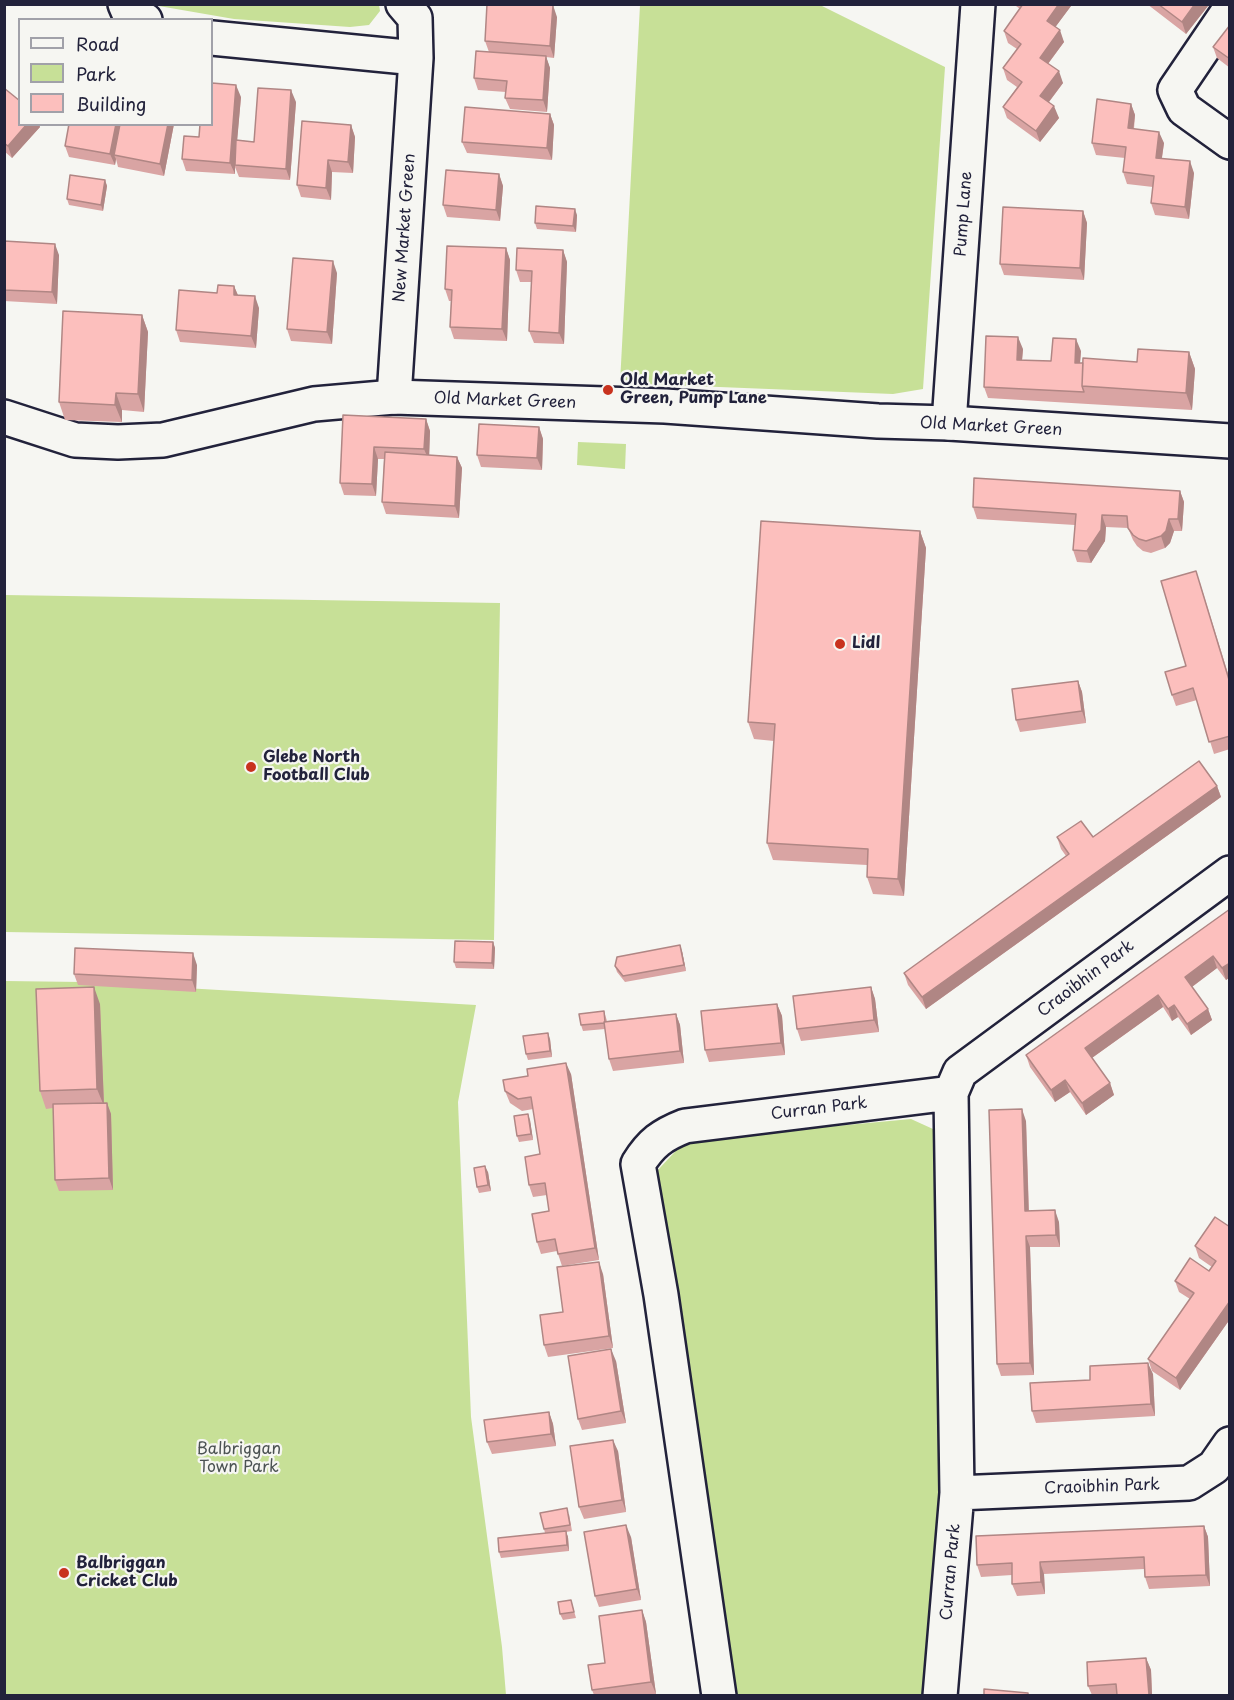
<!DOCTYPE html>
<html>
<head>
<meta charset="utf-8">
<style>
	body { margin:0 }
	#map { position:relative; width:1234px; height:1700px; overflow:hidden; background:#f6f6f2; font-family:"Playpen Sans",sans-serif }
	canvas { display:block }
	.frame { position:absolute; inset:0; border:6px solid #22223b; pointer-events:none }
	.legend { position:absolute; left:18px; top:18px; width:195px; height:108px; box-sizing:border-box; background:#f6f6f2; border:2px solid #a1a1a9; margin:0; padding:8px 10px; list-style:none; font-size:18px; color:#22223b }
	.legend li { display:flex; align-items:center; gap:12px; height:30px }
	.legend b { width:30px; border:2px solid #a1a1a9 }
</style>
</head>
<body>
<div id="map">
<canvas width="1234" height="1700"></canvas>
<div class="frame"></div>
<ul class="legend">
<li><b style="height:8px;background:#f6f6f2"></b>Road</li>
<li><b style="height:16px;background:#c7e097"></b>Park</li>
<li><b style="height:16px;background:#fcbfbd"></b>Building</li>
</ul>
</div>
<script>
const ctx = document.querySelector('canvas').getContext('2d');
ctx.lineJoin = 'round';
function fillPath(path, color) {
  ctx.fillStyle = color;
  ctx.fill(path, 'evenodd');
}
function strokePath(path, color, width, dash) {
  ctx.strokeStyle = color;
  ctx.lineWidth = width;
  ctx.lineCap = dash ? 'butt' : 'round';
  ctx.setLineDash(dash || []);
  ctx.stroke(path);
}
function write(font, color, halo, rows, align = 'center') {
  ctx.font = font + ' "Playpen Sans",sans-serif';
  ctx.lineWidth = 4.5;
  ctx.setLineDash([]);
  ctx.textBaseline = 'middle';
  ctx.strokeStyle = halo;
  ctx.fillStyle = color;
  for (const [text, x, y, turn = 0] of rows) {
    ctx.save();
    ctx.translate(x, y);
    ctx.rotate((+turn || 0) * Math.PI / 180);
    ctx.textAlign = isNaN(turn) ? turn : align;
    if (halo) ctx.strokeText(text, 0, 0);
    ctx.fillText(text, 0, 0);
    ctx.restore();
  }
}
fillPath(new Path2D(`
	M 379,5 L 380,11 L 369,25 L 350,27 L 234,19 L 153,5 Z
	M 640,5 L 820,5 L 945,67 L 923,389 L 893,394 L 620,383 Z
	M 578,442 L 626,444 L 625,469 L 577,465 Z
	M 5,595 L 500,603 L 494,940 L 5,932 Z
	M 5,981 L 82,982 L 476,1005 L 458,1102 L 471,1417 L 502,1647 L 506,1695 L 5,1695 Z
	M 911,1119 L 933,1129 L 942,1509 L 927,1695 L 735,1695 L 656,1172 L 686,1140 Z`), '#c7e097');
const minor = new Path2D(`
	M 125,4 L 128,11 L 145,20
	M 1230,9 L 1175,90 L 1184,109 L 1230,142
	M 212,38 L 416,58
	M 394,397 L 416,58 L 415,18 L 403,4
	M 949,423 L 978,4
	M 957,1493 L 1189,1483 L 1214,1467 L 1230,1444
	M 719,1696 L 661,1295 L 638,1164 C 651,1143 662,1135 685,1126 L 951,1093
	M 940,1696 L 957,1493 L 951,1093 L 960,1072 L 1230,873`);
const secondary = new Path2D(`
	M 4,417 L 75,440 L 118,442 L 163,440 L 314,404 L 394,397 L 665,406 L 878,421 L 949,423 L 1230,441`);
strokePath(minor, '#22223b', 38);
strokePath(secondary, '#22223b', 38);
strokePath(minor, '#f6f6f2', 33);
strokePath(secondary, '#f6f6f2', 33);
fillPath(new Path2D(`
	M 1015,4 L 1071,4 L 1071,6 L 1055,27 L 1064,42 L 1048,64 L 1063,83 L 1049,102 L 1059,118 L 1040,142 L 1007,118 L 1003,107 L 1017,87 L 1007,80 L 1003,68 L 1017,49 L 1008,43 L 1004,31 L 1020,9 L 1016,6 Z
	M 1147,4 L 1207,4 L 1208,6 L 1186,34 Z
	M 557,17 L 554,58 L 546,57 L 550,68 L 547,112 L 510,109 L 505,98 L 506,92 L 478,90 L 474,78 L 489,52 L 485,41 Z
	M 1230,25 L 1230,68 L 1217,58 L 1213,47 Z
	M 4,88 L 40,127 L 12,158 L 4,151 Z
	M 241,97 L 237,140 L 254,142 L 296,102 L 290,180 L 239,177 L 235,167 L 235,174 L 186,171 L 182,159 L 199,137 Z
	M 1131,104 L 1135,115 L 1134,129 L 1164,143 L 1162,158 L 1194,173 L 1189,219 L 1155,215 L 1151,203 L 1153,187 L 1127,184 L 1123,172 L 1125,158 L 1096,155 L 1092,143 Z
	M 550,114 L 554,125 L 552,160 L 467,153 L 462,142 Z
	M 174,124 L 164,176 L 118,167 L 116,159 L 115,165 L 69,157 L 65,146 Z
	M 351,125 L 355,137 L 353,173 L 332,172 L 331,200 L 301,197 L 297,185 Z
	M 499,174 L 503,186 L 500,221 L 447,217 L 443,205 Z
	M 105,180 L 107,186 L 103,211 L 69,205 L 67,199 Z
	M 1083,211 L 1087,223 L 1084,280 L 1004,275 L 1000,264 Z
	M 577,215 L 576,232 L 537,229 L 535,223 Z
	M 4,241 L 59,255 L 57,304 L 4,301 Z
	M 506,248 L 510,260 L 507,341 L 454,339 L 450,327 L 451,301 L 449,301 L 445,289 Z
	M 563,250 L 567,262 L 564,344 L 534,343 L 529,331 L 532,282 L 520,282 L 516,270 Z
	M 337,273 L 332,344 L 291,341 L 287,329 Z
	M 234,286 L 238,295 L 259,308 L 256,348 L 180,342 L 176,330 L 217,293 Z
	M 142,315 L 148,332 L 144,412 L 122,410 L 122,422 L 65,420 L 59,402 Z
	M 1023,349 L 1022,360 L 1051,361 L 1081,351 L 1080,363 L 1137,362 L 1189,352 L 1195,369 L 1192,410 L 1088,404 L 988,398 L 984,387 Z
	M 343,415 L 426,419 L 430,431 L 429,455 L 457,457 L 462,468 L 459,518 L 386,514 L 382,502 L 384,459 L 378,459 L 376,496 L 344,495 L 340,483 Z
	M 539,427 L 543,439 L 542,470 L 481,467 L 477,455 Z
	M 1180,491 L 1184,502 L 1182,531 L 1174,531 L 1170,543 L 1165,548 L 1151,553 L 1143,551 L 1137,546 L 1133,540 L 1128,528 L 1106,527 L 1105,541 L 1091,563 L 1077,562 L 1073,550 L 1075,525 L 977,519 L 973,507 Z
	M 920,531 L 926,548 L 904,896 L 873,894 L 867,877 L 867,865 L 773,860 L 767,843 L 774,741 L 754,739 L 748,722 Z
	M 1200,583 L 1230,680 L 1230,749 L 1214,754 L 1197,700 L 1176,706 L 1172,695 L 1186,666 Z
	M 1078,681 L 1082,692 L 1086,723 L 1020,732 L 1016,720 Z
	M 1217,786 L 1221,797 L 926,1009 L 908,985 L 904,973 L 1066,856 L 1061,849 L 1057,837 L 1093,837 Z
	M 1230,909 L 1230,977 L 1226,980 L 1217,968 L 1192,987 L 1208,1009 L 1212,1020 L 1191,1035 L 1178,1017 L 1172,1021 L 1163,1007 L 1092,1058 L 1110,1083 L 1114,1095 L 1086,1115 L 1070,1092 L 1055,1102 L 1030,1067 L 1026,1055 Z
	M 493,942 L 495,948 L 494,969 L 456,968 L 454,962 Z
	M 682,951 L 686,971 L 625,982 L 617,972 L 615,966 Z
	M 197,965 L 196,992 L 78,985 L 74,974 Z
	M 871,987 L 875,999 L 879,1032 L 801,1041 L 797,1029 Z
	M 100,1004 L 104,1103 L 107,1103 L 111,1114 L 113,1190 L 59,1191 L 55,1180 L 53,1108 L 46,1109 L 40,1091 Z
	M 777,1004 L 782,1016 L 785,1055 L 709,1062 L 705,1050 Z
	M 604,1011 L 607,1021 L 676,1014 L 680,1025 L 684,1063 L 613,1071 L 609,1059 L 605,1029 L 583,1031 L 581,1025 Z
	M 550,1039 L 552,1057 L 528,1060 L 526,1054 Z
	M 571,1074 L 599,1260 L 562,1266 L 557,1251 L 541,1254 L 537,1242 L 549,1211 L 547,1195 L 533,1197 L 529,1185 L 540,1154 L 533,1109 L 522,1111 L 510,1103 L 505,1091 Z
	M 530,1120 L 533,1140 L 519,1142 L 517,1136 Z
	M 1026,1121 L 1029,1211 L 1059,1222 L 1060,1247 L 1030,1247 L 1034,1375 L 1001,1376 L 997,1364 Z
	M 488,1172 L 491,1191 L 479,1193 L 477,1187 Z
	M 1230,1227 L 1230,1319 L 1180,1390 L 1152,1371 L 1148,1359 L 1190,1299 L 1179,1292 L 1175,1281 L 1209,1271 L 1212,1267 L 1199,1258 L 1195,1246 Z
	M 603,1274 L 613,1348 L 548,1357 L 544,1345 L 563,1312 Z
	M 616,1361 L 626,1423 L 582,1430 L 578,1419 Z
	M 1153,1374 L 1155,1416 L 1036,1423 L 1032,1411 L 1090,1380 Z
	M 549,1412 L 553,1424 L 556,1446 L 492,1454 L 487,1442 Z
	M 618,1451 L 626,1512 L 584,1519 L 579,1507 Z
	M 569,1514 L 572,1531 L 566,1532 L 568,1537 L 569,1551 L 501,1558 L 499,1552 L 545,1533 L 544,1529 Z
	M 1204,1526 L 1208,1537 L 1210,1586 L 1149,1589 L 1145,1577 L 1144,1569 L 1044,1574 L 1045,1594 L 1017,1596 L 1012,1584 L 1012,1575 L 981,1577 L 977,1565 Z
	M 631,1537 L 641,1600 L 599,1607 L 595,1596 Z
	M 571,1600 L 576,1618 L 563,1620 L 560,1614 Z
	M 642,1610 L 646,1622 L 656,1694 L 641,1695 L 594,1695 L 592,1690 L 605,1663 Z
	M 1146,1658 L 1151,1670 L 1152,1695 L 1092,1695 L 1088,1686 Z`), '#d9a4a3');
fillPath(new Path2D(`
	M 1059,4 L 1071,4 L 1071,6 L 1051,33 L 1047,21 Z
	M 1195,4 L 1207,4 L 1208,6 L 1186,34 L 1182,22 Z
	M 553,5 L 557,17 L 554,58 L 550,46 Z
	M 1060,30 L 1064,42 L 1044,69 L 1040,58 Z
	M 546,56 L 550,68 L 547,112 L 543,100 Z
	M 1059,71 L 1063,83 L 1045,107 L 1040,96 Z
	M 236,85 L 241,97 L 235,165 L 235,174 L 230,163 Z
	M 291,90 L 296,102 L 290,180 L 286,169 Z
	M 1131,104 L 1135,115 L 1132,140 L 1128,128 Z
	M 1054,106 L 1059,118 L 1040,142 L 1036,131 Z
	M 550,114 L 554,125 L 552,160 L 547,148 Z
	M 27,124 L 39,124 L 40,127 L 12,158 L 8,146 Z
	M 116,124 L 122,124 L 114,155 L 116,159 L 115,165 L 110,154 Z
	M 168,124 L 174,124 L 164,176 L 160,164 Z
	M 351,125 L 355,137 L 353,173 L 348,162 Z
	M 1159,132 L 1164,143 L 1160,170 L 1156,158 Z
	M 328,160 L 332,172 L 331,200 L 326,188 Z
	M 1190,161 L 1194,173 L 1189,219 L 1185,207 Z
	M 499,174 L 503,186 L 500,221 L 496,210 Z
	M 105,180 L 107,186 L 103,211 L 101,205 Z
	M 575,209 L 577,215 L 576,232 L 573,226 Z
	M 1083,211 L 1087,223 L 1084,280 L 1080,268 Z
	M 55,244 L 59,255 L 57,304 L 52,292 Z
	M 506,248 L 510,260 L 507,341 L 502,329 Z
	M 563,250 L 567,262 L 564,344 L 559,333 Z
	M 333,261 L 337,273 L 332,344 L 327,332 Z
	M 234,286 L 239,298 L 234,295 Z
	M 255,296 L 259,308 L 256,348 L 251,336 Z
	M 142,315 L 148,332 L 144,412 L 138,394 Z
	M 1018,337 L 1023,349 L 1021,372 L 1017,360 Z
	M 1076,339 L 1081,351 L 1079,375 L 1075,363 Z
	M 1189,352 L 1195,369 L 1192,410 L 1186,393 Z
	M 116,393 L 122,410 L 122,422 L 115,405 Z
	M 426,419 L 430,431 L 429,461 L 424,449 Z
	M 539,427 L 543,439 L 542,470 L 537,458 Z
	M 374,447 L 378,459 L 376,496 L 372,484 Z
	M 457,457 L 462,468 L 459,518 L 455,506 Z
	M 1180,491 L 1184,502 L 1182,531 L 1178,519 Z
	M 1102,515 L 1106,527 L 1105,541 L 1091,563 L 1087,551 Z
	M 1169,519 L 1174,531 L 1170,543 L 1165,548 L 1161,536 Z
	M 920,531 L 926,548 L 904,896 L 898,879 Z
	M 1078,681 L 1082,692 L 1086,723 L 1082,711 Z
	M 1217,786 L 1221,797 L 926,1009 L 922,997 Z
	M 493,942 L 495,948 L 494,969 L 492,963 Z
	M 680,945 L 682,951 L 686,971 L 684,965 Z
	M 193,953 L 197,965 L 196,992 L 192,980 Z
	M 1213,956 L 1217,968 L 1189,989 L 1185,977 Z
	M 1230,963 L 1230,977 L 1226,980 L 1222,968 Z
	M 94,987 L 100,1004 L 104,1106 L 97,1089 Z
	M 871,987 L 875,999 L 879,1032 L 874,1020 Z
	M 1158,995 L 1163,1007 L 1089,1060 L 1085,1048 Z
	M 777,1004 L 782,1016 L 785,1055 L 781,1043 Z
	M 1174,1005 L 1178,1017 L 1172,1021 L 1168,1009 Z
	M 1208,1009 L 1212,1020 L 1191,1035 L 1187,1024 Z
	M 676,1014 L 680,1025 L 684,1063 L 680,1051 Z
	M 548,1033 L 550,1039 L 552,1057 L 550,1051 Z
	M 566,1063 L 571,1074 L 599,1260 L 595,1248 Z
	M 1065,1080 L 1070,1092 L 1055,1102 L 1051,1090 Z
	M 1110,1083 L 1114,1095 L 1086,1115 L 1082,1103 Z
	M 107,1103 L 111,1114 L 113,1190 L 109,1178 Z
	M 1022,1109 L 1026,1121 L 1029,1223 L 1025,1211 Z
	M 528,1114 L 530,1120 L 533,1140 L 531,1134 Z
	M 485,1166 L 488,1172 L 491,1191 L 488,1185 Z
	M 1055,1210 L 1059,1222 L 1060,1247 L 1056,1235 Z
	M 1026,1236 L 1030,1247 L 1034,1375 L 1030,1363 Z
	M 599,1262 L 603,1274 L 613,1348 L 609,1336 Z
	M 1230,1301 L 1230,1319 L 1180,1390 L 1176,1378 Z
	M 611,1349 L 616,1361 L 626,1423 L 621,1411 Z
	M 1148,1363 L 1153,1374 L 1155,1416 L 1151,1404 Z
	M 549,1412 L 553,1424 L 556,1446 L 551,1434 Z
	M 613,1440 L 618,1451 L 626,1512 L 622,1500 Z
	M 626,1525 L 631,1537 L 641,1600 L 637,1589 Z
	M 1204,1526 L 1208,1537 L 1210,1586 L 1206,1575 Z
	M 566,1531 L 568,1537 L 569,1551 L 567,1545 Z
	M 1040,1562 L 1044,1574 L 1045,1594 L 1041,1582 Z
	M 642,1610 L 646,1622 L 656,1694 L 651,1682 Z
	M 1146,1658 L 1151,1670 L 1152,1695 L 1149,1695 Z`), '#b08684');
const building = new Path2D(`
	M 487,4 L 553,5 L 550,46 L 485,41 Z
	M 1023,4 L 1059,4 L 1047,21 L 1060,30 L 1040,58 L 1059,71 L 1040,96 L 1054,106 L 1036,131 L 1003,107 L 1022,82 L 1003,68 L 1021,44 L 1004,31 Z
	M 1158,4 L 1195,4 L 1182,22 Z
	M 1230,25 L 1230,59 L 1213,47 Z
	M 476,51 L 546,56 L 543,100 L 505,98 L 507,81 L 474,78 Z
	M 212,83 L 236,85 L 230,163 L 182,159 L 184,136 L 199,137 L 200,124 L 212,124 Z
	M 4,88 L 20,101 L 20,124 L 27,124 L 8,146 L 4,143 Z
	M 258,88 L 291,90 L 286,169 L 235,165 L 236,140 L 254,142 Z
	M 1097,99 L 1131,104 L 1128,128 L 1159,132 L 1156,158 L 1190,161 L 1185,207 L 1151,203 L 1154,176 L 1123,172 L 1126,147 L 1092,143 Z
	M 465,107 L 550,114 L 547,148 L 462,142 Z
	M 302,121 L 351,125 L 348,162 L 328,160 L 326,188 L 297,185 Z
	M 69,124 L 116,124 L 110,154 L 65,146 Z
	M 120,124 L 168,124 L 160,164 L 114,155 Z
	M 446,170 L 499,174 L 496,210 L 443,205 Z
	M 70,175 L 105,180 L 101,205 L 67,199 Z
	M 536,206 L 575,209 L 573,226 L 535,223 Z
	M 1003,207 L 1083,211 L 1080,268 L 1000,264 Z
	M 4,241 L 55,244 L 52,292 L 4,290 Z
	M 447,246 L 506,248 L 502,329 L 450,327 L 452,290 L 445,289 Z
	M 517,248 L 563,250 L 559,333 L 529,331 L 532,271 L 516,270 Z
	M 293,258 L 333,261 L 327,332 L 287,329 Z
	M 218,285 L 234,286 L 234,295 L 255,296 L 251,336 L 176,330 L 179,290 L 217,293 Z
	M 63,311 L 142,315 L 138,394 L 116,393 L 115,405 L 59,402 Z
	M 986,336 L 1018,337 L 1017,360 L 1051,361 L 1053,338 L 1076,339 L 1075,363 L 1083,363 L 1082,386 L 1084,392 L 984,387 Z
	M 1138,349 L 1189,352 L 1186,393 L 1082,386 L 1083,358 L 1137,362 Z
	M 343,415 L 426,419 L 424,449 L 374,447 L 372,484 L 340,483 Z
	M 479,424 L 539,427 L 537,458 L 477,455 Z
	M 385,452 L 457,457 L 455,506 L 382,502 Z
	M 974,478 L 1180,491 L 1178,519 L 1169,519 L 1166,531 L 1161,536 L 1146,541 L 1139,539 L 1133,535 L 1128,528 L 1127,516 L 1102,515 L 1101,530 L 1087,551 L 1073,550 L 1076,514 L 973,507 Z
	M 761,521 L 920,531 L 898,879 L 867,877 L 868,849 L 767,843 L 775,724 L 748,722 Z
	M 1196,571 L 1230,683 L 1230,736 L 1209,742 L 1193,688 L 1172,695 L 1165,672 L 1186,666 L 1161,581 Z
	M 1078,681 L 1082,711 L 1016,720 L 1012,689 Z
	M 1199,761 L 1217,786 L 922,997 L 904,973 L 1069,854 L 1057,837 L 1081,821 L 1093,837 Z
	M 1230,909 L 1230,963 L 1222,968 L 1213,956 L 1185,977 L 1208,1009 L 1187,1024 L 1174,1005 L 1168,1009 L 1158,995 L 1085,1048 L 1110,1083 L 1082,1103 L 1065,1080 L 1051,1090 L 1026,1055 Z
	M 455,941 L 493,942 L 492,963 L 454,962 Z
	M 680,945 L 684,965 L 623,976 L 615,966 L 617,957 Z
	M 75,948 L 193,953 L 192,980 L 74,974 Z
	M 94,987 L 97,1089 L 40,1091 L 36,989 Z
	M 871,987 L 874,1020 L 797,1029 L 793,996 Z
	M 777,1004 L 781,1043 L 705,1050 L 701,1011 Z
	M 604,1011 L 605,1022 L 604,1023 L 581,1025 L 579,1014 Z
	M 676,1014 L 680,1051 L 609,1059 L 604,1022 Z
	M 548,1033 L 550,1051 L 526,1054 L 523,1036 Z
	M 566,1063 L 595,1248 L 558,1254 L 555,1239 L 537,1242 L 532,1214 L 549,1211 L 545,1183 L 529,1185 L 525,1157 L 540,1154 L 531,1097 L 518,1099 L 505,1091 L 503,1080 L 528,1076 L 527,1069 Z
	M 107,1103 L 109,1178 L 55,1180 L 53,1104 Z
	M 1022,1109 L 1025,1211 L 1055,1210 L 1056,1235 L 1026,1236 L 1030,1363 L 997,1364 L 989,1110 Z
	M 528,1114 L 531,1134 L 517,1136 L 514,1116 Z
	M 485,1166 L 488,1185 L 477,1187 L 474,1168 Z
	M 1215,1217 L 1230,1227 L 1230,1301 L 1176,1378 L 1148,1359 L 1194,1293 L 1175,1281 L 1190,1258 L 1209,1271 L 1216,1261 L 1195,1246 Z
	M 599,1262 L 609,1336 L 544,1345 L 540,1315 L 563,1312 L 557,1267 Z
	M 611,1349 L 621,1411 L 578,1419 L 568,1356 Z
	M 1148,1363 L 1151,1404 L 1032,1411 L 1030,1383 L 1090,1380 L 1090,1366 Z
	M 549,1412 L 551,1434 L 487,1442 L 484,1420 Z
	M 613,1440 L 622,1500 L 579,1507 L 570,1446 Z
	M 567,1508 L 570,1525 L 544,1529 L 540,1513 Z
	M 626,1525 L 637,1589 L 595,1596 L 584,1532 Z
	M 1204,1526 L 1206,1575 L 1145,1577 L 1144,1557 L 1040,1562 L 1041,1582 L 1012,1584 L 1012,1563 L 977,1565 L 976,1536 Z
	M 566,1531 L 567,1545 L 499,1552 L 498,1538 Z
	M 571,1600 L 574,1612 L 560,1614 L 558,1602 Z
	M 642,1610 L 651,1682 L 592,1690 L 588,1665 L 605,1663 L 599,1616 Z
	M 1146,1658 L 1149,1695 L 1117,1695 L 1116,1684 L 1088,1686 L 1087,1662 Z
	M 984,1689 L 1028,1693 L 1028,1695 L 984,1695 Z`);
fillPath(building, '#fcbfbd');
strokePath(building, '#b08684', 1.5);
for (const [x, y, r, color] of [
	[608,390,6,"#c8321e"],
	[840,644,6,"#c8321e"],
	[251,767,6,"#c8321e"],
	[64,1573,6,"#c8321e"]
]) {
  const dot = new Path2D();
  dot.arc(x, y, r, 0, 2 * Math.PI);
  ctx.fillStyle = color;
  ctx.fill(dot);
  strokePath(dot, '#f6f6f2', 2);
}
write('16px', '#22223b', '#f6f6f2', [
	["Pump Lane",964,214,-86],
	["New Market Green",405,228,-86],
	["Old Market Green",505,401,2],
	["Old Market Green",991,427,3],
	["Craoibhin Park",1086,979,-37],
	["Curran Park",819,1109,-7],
	["Craoibhin Park",1102,1487,-2],
	["Curran Park",951,1572,-85]
]);
write('bold 16px', '#22223b', '#f6f6f2', [
	["Old Market",620,381],
	["Green, Pump Lane",620,399],
	["Lidl",852,644],
	["Glebe North",263,758],
	["Football Club",263,776],
	["Balbriggan",76,1564],
	["Cricket Club",76,1582]
], 'left');
write('16px', '#4b5252', '#f6f6f2', [
	["Balbriggan",239,1450],
	["Town Park",239,1468]
]);
</script>
</body>
</html>
